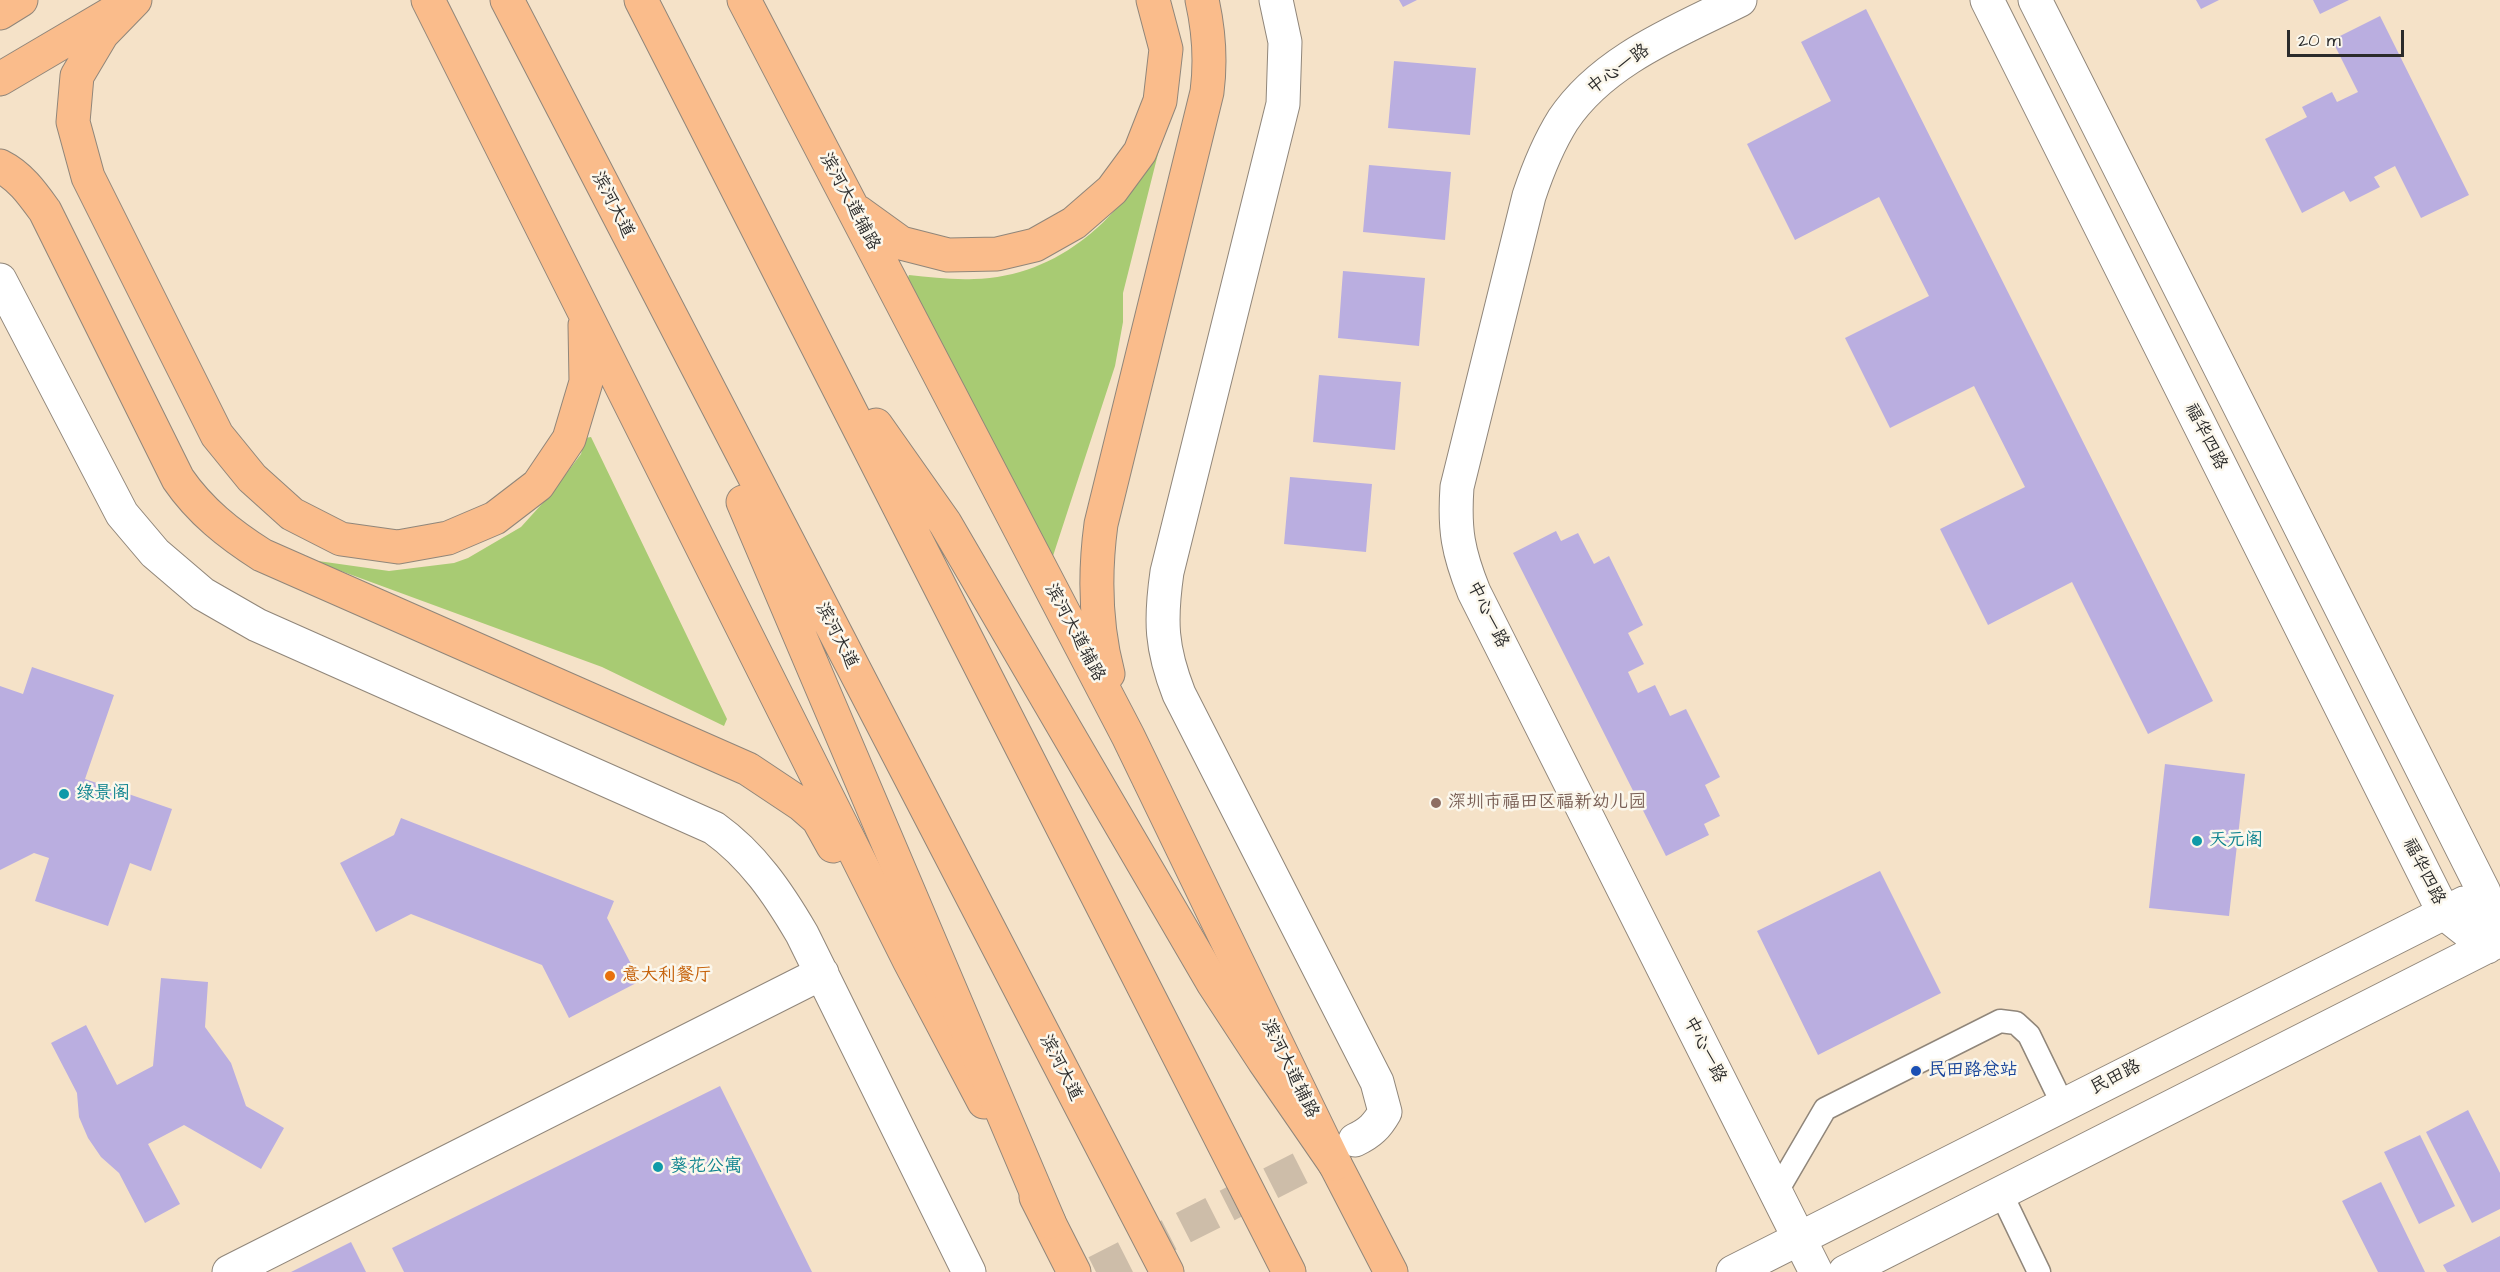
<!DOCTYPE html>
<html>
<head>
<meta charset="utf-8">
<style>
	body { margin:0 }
	#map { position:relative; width:2500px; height:1272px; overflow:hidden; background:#f5e2c8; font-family:"Architects Daughter",sans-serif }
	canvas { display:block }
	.scale { position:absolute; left:2287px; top:30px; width:117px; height:27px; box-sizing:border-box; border:3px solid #2b2b2b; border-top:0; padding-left:8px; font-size:18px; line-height:21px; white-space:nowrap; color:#2b2b2b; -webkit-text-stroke:4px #fbf7ec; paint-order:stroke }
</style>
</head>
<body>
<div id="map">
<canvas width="2500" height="1272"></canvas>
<div class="scale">20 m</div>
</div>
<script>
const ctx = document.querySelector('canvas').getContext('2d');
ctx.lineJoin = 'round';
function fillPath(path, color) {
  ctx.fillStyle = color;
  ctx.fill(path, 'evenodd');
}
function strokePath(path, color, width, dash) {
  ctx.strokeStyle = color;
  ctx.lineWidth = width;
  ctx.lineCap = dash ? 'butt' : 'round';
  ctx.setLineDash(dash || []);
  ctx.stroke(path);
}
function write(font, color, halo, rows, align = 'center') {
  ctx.font = font + ' "Architects Daughter","LXGW WenKai TC",sans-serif';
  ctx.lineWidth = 5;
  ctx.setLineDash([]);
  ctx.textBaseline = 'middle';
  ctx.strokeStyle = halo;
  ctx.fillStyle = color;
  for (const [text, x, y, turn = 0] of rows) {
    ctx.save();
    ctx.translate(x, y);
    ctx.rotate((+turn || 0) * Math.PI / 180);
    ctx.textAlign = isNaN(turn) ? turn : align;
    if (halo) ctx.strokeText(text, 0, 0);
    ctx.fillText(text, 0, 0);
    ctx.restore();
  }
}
fillPath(new Path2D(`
	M 1161,142 L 1123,293 L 1123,322 L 1115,366 L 1052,559 L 907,280 L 909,275 C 930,277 952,280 974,279 C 1060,277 1124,216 1161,142 Z
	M 591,437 L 727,719 L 724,726 L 602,667 L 311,560 L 389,571 L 454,563 L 468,558 L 521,527 L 550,495 L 581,454 L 585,438 Z`), '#a8cb73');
fillPath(new Path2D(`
	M 1399,0 L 1417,0 L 1403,7 Z
	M 2196,0 L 2219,0 L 2201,9 Z
	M 2313,0 L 2349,0 L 2320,14 Z
	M 1866,9 L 2213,701 L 2148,734 L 2072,582 L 1988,625 L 1940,529 L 2025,487 L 1974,386 L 1890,428 L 1845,338 L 1929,296 L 1879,197 L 1795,240 L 1747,144 L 1831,101 L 1801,42 Z
	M 2380,16 L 2469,195 L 2421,218 L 2395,166 L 2374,177 L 2380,187 L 2350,202 L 2344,191 L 2302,213 L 2265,139 L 2307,117 L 2302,107 L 2332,92 L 2337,102 L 2358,92 L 2332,40 Z
	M 1394,61 L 1476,68 L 1470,135 L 1388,128 Z
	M 1369,165 L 1451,172 L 1445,240 L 1363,232 Z
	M 1343,271 L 1425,278 L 1419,346 L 1338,338 Z
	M 1319,375 L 1401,382 L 1395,450 L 1313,442 Z
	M 1290,477 L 1372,484 L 1366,552 L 1284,544 Z
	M 1556,531 L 1561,541 L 1578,533 L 1594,564 L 1609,556 L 1643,625 L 1628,633 L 1644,664 L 1628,672 L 1638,693 L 1655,685 L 1670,716 L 1686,709 L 1720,777 L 1705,785 L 1720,816 L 1704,824 L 1709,835 L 1666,856 L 1513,553 Z
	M 32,667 L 114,695 L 85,779 L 172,809 L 151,871 L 130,863 L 108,926 L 35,901 L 49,858 L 34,853 L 0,870 L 0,686 L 23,694 Z
	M 2165,764 L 2245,774 L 2229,916 L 2149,908 Z
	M 401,818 L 614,901 L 607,918 L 640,981 L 569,1018 L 542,965 L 411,914 L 376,932 L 340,863 L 394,835 Z
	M 1880,871 L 1941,993 L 1818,1055 L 1757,931 Z
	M 161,978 L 208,982 L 205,1027 L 231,1063 L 246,1106 L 284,1128 L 261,1169 L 184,1125 L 148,1144 L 180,1204 L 145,1223 L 119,1173 L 101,1157 L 88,1138 L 79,1117 L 77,1093 L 51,1043 L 86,1025 L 117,1085 L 153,1066 Z
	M 720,1086 L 812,1272 L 404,1272 L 392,1248 Z
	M 2468,1110 L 2500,1173 L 2500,1209 L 2472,1223 L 2426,1132 Z
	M 2420,1135 L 2455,1206 L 2419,1224 L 2384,1152 Z
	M 2381,1182 L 2425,1272 L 2378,1272 L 2342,1201 Z
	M 2500,1236 L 2500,1272 L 2447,1272 L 2443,1265 Z
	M 351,1242 L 366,1272 L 291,1272 Z`), '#baaee0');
strokePath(new Path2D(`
	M 1096,1272 L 1354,1141`), '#cdbda9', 33, [33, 16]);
const service = new Path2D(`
	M 1776,1193 L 1825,1109 L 2000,1021 L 2016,1023 L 2029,1035 L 2063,1105
	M 2001,1193 L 2039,1272`);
const minor = new Path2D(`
	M 1276,0 L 1285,42 L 1283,104 L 1167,572 C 1160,621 1161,648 1179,694 L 1377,1082 L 1385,1112 C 1377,1126 1370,1133 1355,1140
	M 1740,0 C 1678,31 1603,60 1563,120 C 1548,144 1538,169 1529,196 L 1457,487 C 1454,530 1458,552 1474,592 L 1816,1272
	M 0,280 L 122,514 L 155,553 L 203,594 L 257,625 L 714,828 C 753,856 778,893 802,934 L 969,1272
	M 229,1272 L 822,973`);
const tertiary = new Path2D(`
	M 1987,0 L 2444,913 L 2487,947
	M 2035,0 L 2484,892 L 2487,947
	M 1733,1272 L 2464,903
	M 1845,1272 L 2500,940`);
const primary = new Path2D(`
	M 135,0 L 102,34 L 77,76 L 73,122 L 88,177 L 217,435 L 252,478 L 292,514 L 341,539 L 398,547 L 448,538 L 495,518 L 538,485 L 569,439 L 586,382 L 585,325
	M 428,0 L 910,962 L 984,1102
	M 744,0 L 1128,736 L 1335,1164 L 1391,1272
	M 0,13 L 21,0
	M 0,79 L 112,13
	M 0,166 C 20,176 32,193 45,211 L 178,479 C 200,511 229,534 262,555 L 748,769 L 802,805 L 818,819 L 833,846
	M 858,212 L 901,243 L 948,255 L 997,254 L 1035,245 L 1074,223 L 1112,190 L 1140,152 L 1160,101 L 1166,49 L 1153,0
	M 1108,674 C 1095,624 1094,576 1101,524 L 1207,92 C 1211,61 1209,31 1202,0
	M 1036,1197 L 1074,1272`);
const trunk = new Path2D(`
	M 507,0 L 1167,1272
	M 641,0 L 1289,1272
	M 876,425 L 945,523 L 1213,983 L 1264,1061 L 1335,1164
	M 743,502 L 1049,1222`);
strokePath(service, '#90867a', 25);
strokePath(minor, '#90867a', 35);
strokePath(tertiary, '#90867a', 35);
strokePath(primary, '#90867a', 35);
strokePath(trunk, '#90867a', 35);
strokePath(service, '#fff', 22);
strokePath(minor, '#fff', 33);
strokePath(tertiary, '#fff', 33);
strokePath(primary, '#fabc8b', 33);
strokePath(trunk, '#fabc8b', 33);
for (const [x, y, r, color] of [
	[64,794,6,"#0f9aa8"],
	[1436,803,6,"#8d6e63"],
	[2197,841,6,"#0f9aa8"],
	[610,976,6,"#e8710a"],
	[1916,1071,6,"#1a4fb4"],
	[658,1167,6,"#0f9aa8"]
]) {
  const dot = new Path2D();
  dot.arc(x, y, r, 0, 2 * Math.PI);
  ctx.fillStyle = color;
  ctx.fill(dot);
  strokePath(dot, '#fbf7ec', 2);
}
write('18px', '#2b2b2b', '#fbf7ec', [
	["中心一路",1619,70,-36],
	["滨河大道辅路",849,202,62],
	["滨河大道",612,205,63],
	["福华四路",2205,437,63],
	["中心一路",1487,615,64],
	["滨河大道辅路",1074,633,62],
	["滨河大道",836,636,63],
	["福华四路",2423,872,63],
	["中心一路",1704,1050,63],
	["滨河大道",1060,1068,63],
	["滨河大道辅路",1289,1069,64],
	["民田路",2116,1078,-27]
]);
write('18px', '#0d838f', '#fbf7ec', [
	["绿景阁",76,794],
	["天元阁",2209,841],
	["葵花公寓",670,1167]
], 'left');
write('18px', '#785e54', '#fbf7ec', [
	["深圳市福田区福新幼儿园",1448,803]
], 'left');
write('18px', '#c56008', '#fbf7ec', [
	["意大利餐厅",622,976]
], 'left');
write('18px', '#164399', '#fbf7ec', [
	["民田路总站",1928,1071]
], 'left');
</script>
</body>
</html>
